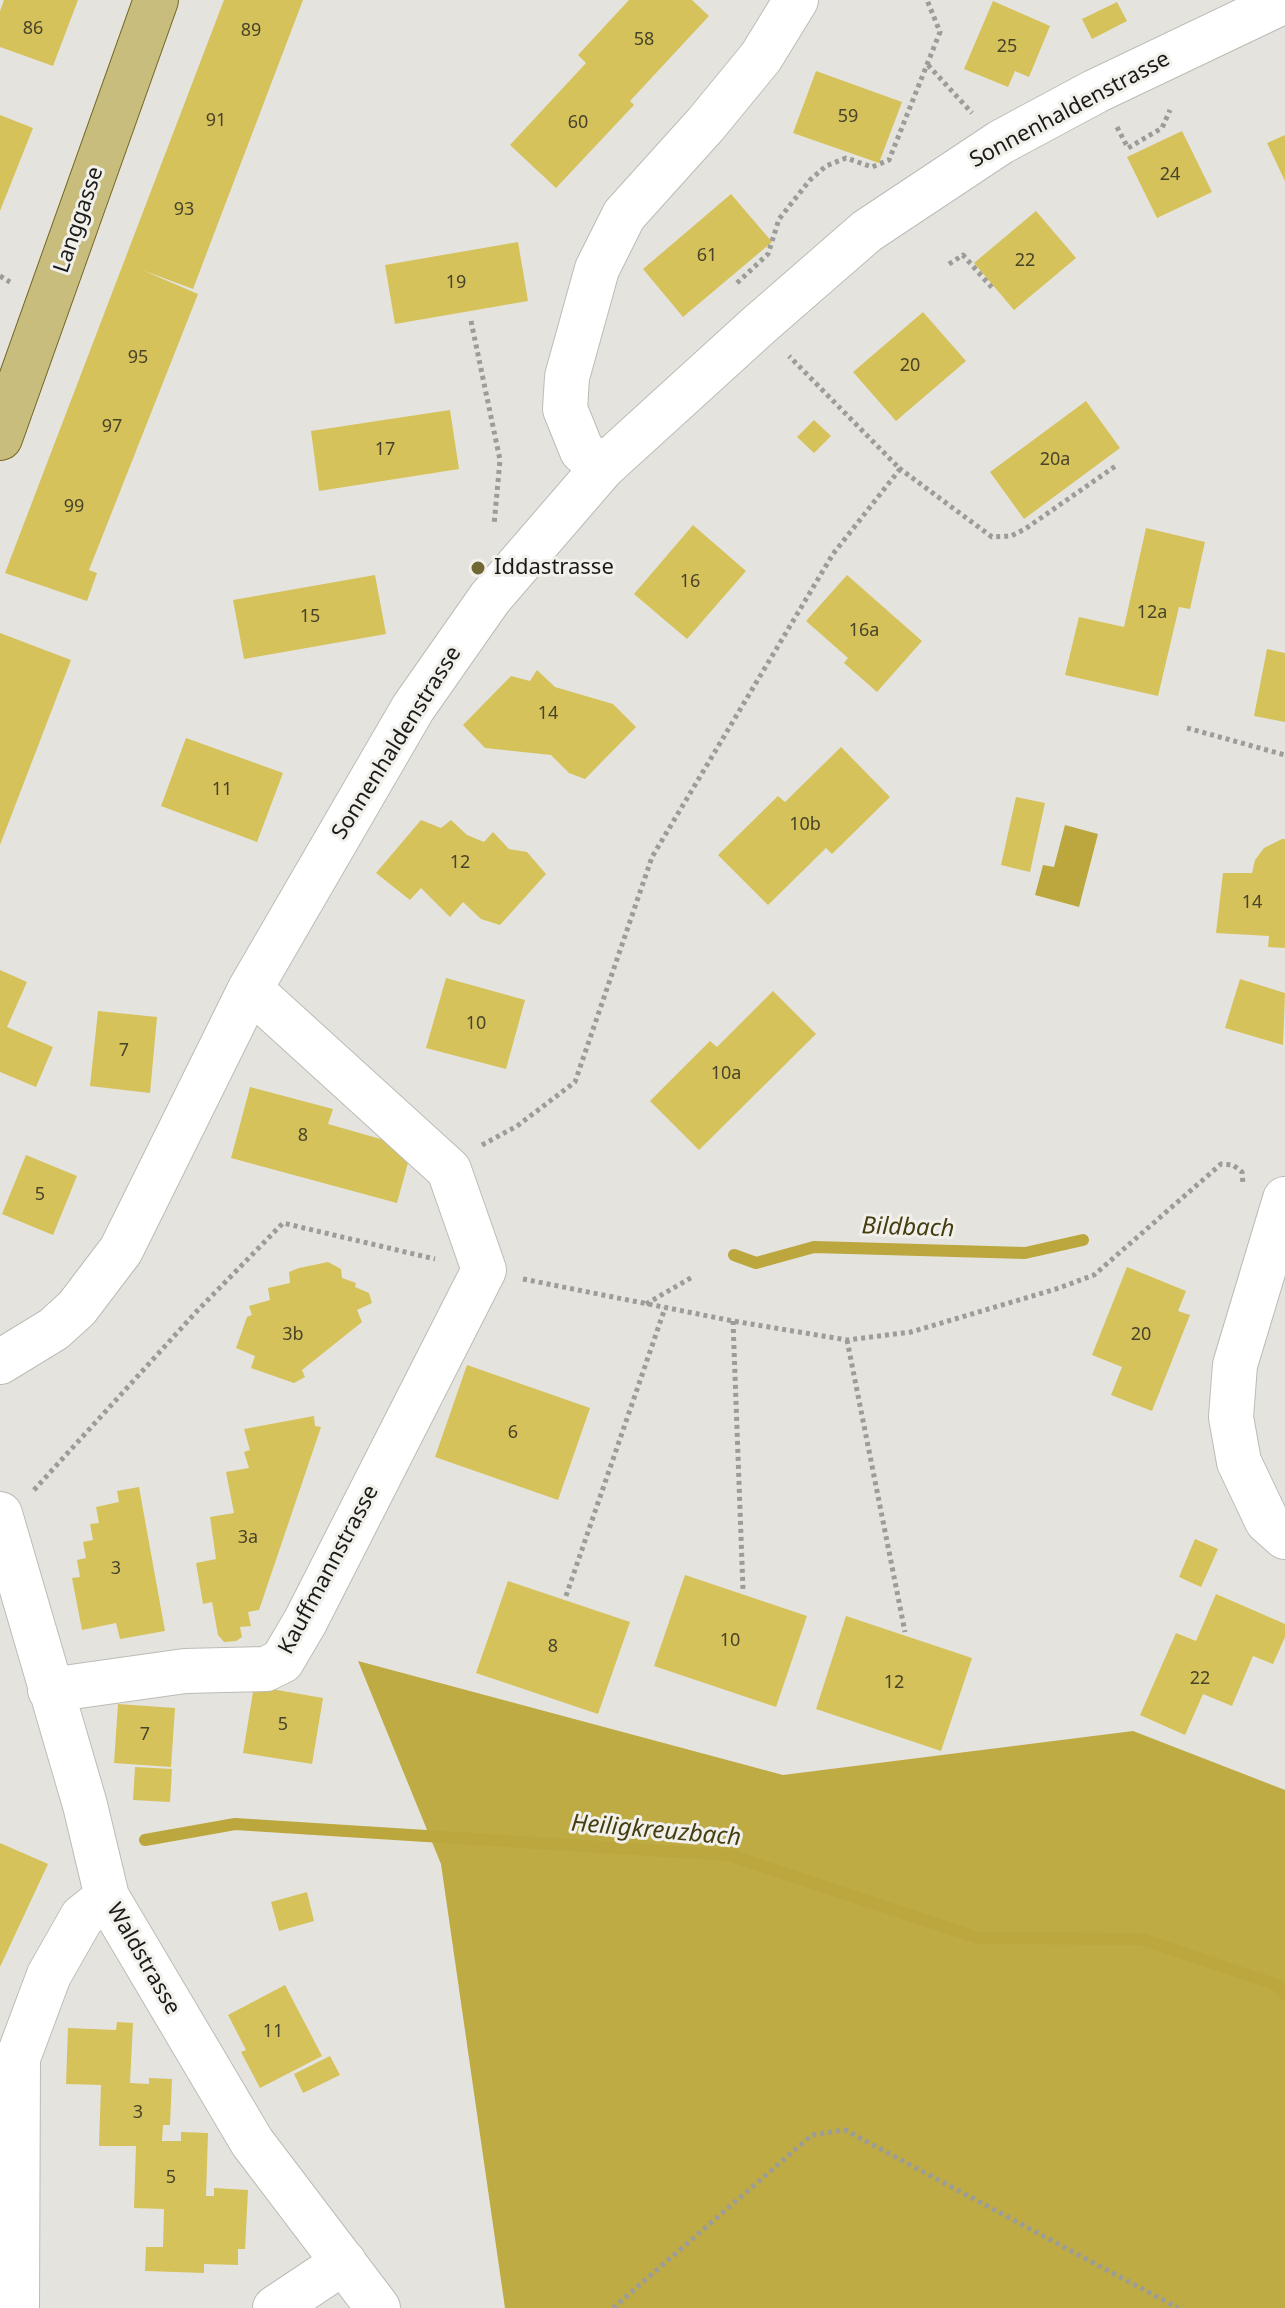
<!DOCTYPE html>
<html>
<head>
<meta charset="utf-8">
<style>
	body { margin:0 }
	canvas { display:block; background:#e4e3de }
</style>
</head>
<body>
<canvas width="1285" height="2308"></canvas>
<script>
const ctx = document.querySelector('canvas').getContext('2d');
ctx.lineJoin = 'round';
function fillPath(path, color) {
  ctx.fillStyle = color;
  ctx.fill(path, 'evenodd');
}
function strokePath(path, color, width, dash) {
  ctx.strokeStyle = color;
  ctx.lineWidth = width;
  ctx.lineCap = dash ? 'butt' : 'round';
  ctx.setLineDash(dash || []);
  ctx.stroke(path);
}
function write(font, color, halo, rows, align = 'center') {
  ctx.font = font + ' "Noto Sans",sans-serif';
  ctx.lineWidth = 6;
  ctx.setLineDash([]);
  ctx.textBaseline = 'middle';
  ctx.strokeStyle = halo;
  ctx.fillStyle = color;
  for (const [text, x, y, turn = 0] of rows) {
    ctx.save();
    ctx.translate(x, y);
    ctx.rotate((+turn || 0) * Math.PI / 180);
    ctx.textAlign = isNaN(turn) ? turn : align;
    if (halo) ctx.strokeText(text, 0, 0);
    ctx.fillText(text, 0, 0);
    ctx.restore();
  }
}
fillPath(new Path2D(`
	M 358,1661 L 783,1775 L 1133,1731 L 1285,1790 L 1285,2308 L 505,2308 L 441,1864 Z`), '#bfab43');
fillPath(new Path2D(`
	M 1065,825 L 1098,834 L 1079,907 L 1035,895 L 1043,865 L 1054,867 Z`), '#bba73e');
strokePath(new Path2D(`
	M 734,1255 L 756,1263 L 814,1247 L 1025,1253 L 1083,1240
	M 145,1840 L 235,1824 L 729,1855 L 979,1938 L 1141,1939 L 1277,1985 L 1285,1994`), '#bba73e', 12);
fillPath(new Path2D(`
	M 4,0 L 78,0 L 53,66 L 0,47 L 0,11 Z
	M 224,0 L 303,0 L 193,289 L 142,270 L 198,294 L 89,570 L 97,573 L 87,601 L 5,573 Z
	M 629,0 L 692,0 L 709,16 L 630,101 L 634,105 L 556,188 L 510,145 L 586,63 L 578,55 Z
	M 993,1 L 1050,26 L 1029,77 L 1015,71 L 1008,87 L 964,69 Z
	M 1117,2 L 1127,21 L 1092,39 L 1082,19 Z
	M 816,71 L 902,102 L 879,163 L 793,133 Z
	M 0,115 L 33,128 L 0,211 Z
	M 1182,131 L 1212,192 L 1157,218 L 1127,157 Z
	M 1285,135 L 1285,181 L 1267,143 Z
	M 731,194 L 772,242 L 683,317 L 643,269 Z
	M 1036,211 L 1076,258 L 1014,310 L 974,263 Z
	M 518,242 L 528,301 L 395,324 L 385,265 Z
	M 923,312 L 966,361 L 896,421 L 853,372 Z
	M 1086,401 L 1120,448 L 1024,519 L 990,472 Z
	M 450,410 L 459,469 L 319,491 L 311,431 Z
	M 814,420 L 831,436 L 814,453 L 797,437 Z
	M 693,525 L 746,571 L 687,639 L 634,594 Z
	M 1146,528 L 1205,542 L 1190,609 L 1179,607 L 1158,696 L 1065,675 L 1079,617 L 1124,627 Z
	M 375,575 L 386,634 L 244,659 L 233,600 Z
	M 847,575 L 922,641 L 877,692 L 844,663 L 848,658 L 806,621 Z
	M 0,633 L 71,660 L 0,845 Z
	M 1267,649 L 1285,653 L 1285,722 L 1254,716 Z
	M 537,670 L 555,687 L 613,704 L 636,727 L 585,779 L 569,773 L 551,755 L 485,748 L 463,725 L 511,676 L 530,681 Z
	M 186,738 L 283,773 L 257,842 L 161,806 Z
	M 841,747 L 890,797 L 832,854 L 826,848 L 768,905 L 718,855 L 778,796 L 785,802 Z
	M 1016,797 L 1045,803 L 1030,872 L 1001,865 Z
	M 421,820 L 441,828 L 451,820 L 467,835 L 484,842 L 493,832 L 509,849 L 527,852 L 546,874 L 500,925 L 481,919 L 463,902 L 450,917 L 421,888 L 410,900 L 376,873 Z
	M 1282,839 L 1285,839 L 1285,948 L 1268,947 L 1269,936 L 1216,933 L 1223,873 L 1252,873 L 1255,860 L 1264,848 Z
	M 0,970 L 27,982 L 7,1027 L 53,1047 L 36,1087 L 0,1072 Z
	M 446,978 L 525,1000 L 506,1069 L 426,1048 Z
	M 1240,979 L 1285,993 L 1283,1045 L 1225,1028 Z
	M 773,991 L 816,1034 L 699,1150 L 650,1101 L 710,1041 L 717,1047 Z
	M 98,1011 L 157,1017 L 150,1093 L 90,1086 Z
	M 250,1087 L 333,1109 L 328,1124 L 412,1148 L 397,1203 L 231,1158 Z
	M 26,1155 L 77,1176 L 53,1235 L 2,1214 Z
	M 328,1262 L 341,1269 L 342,1278 L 356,1283 L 355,1287 L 369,1293 L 372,1303 L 357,1310 L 362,1322 L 302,1370 L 305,1377 L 294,1383 L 251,1368 L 255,1356 L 236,1348 L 247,1317 L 252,1315 L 249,1306 L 270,1300 L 268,1288 L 290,1283 L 289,1272 L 299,1268 Z
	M 1127,1267 L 1186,1291 L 1178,1311 L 1190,1315 L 1152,1411 L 1111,1395 L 1122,1367 L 1092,1355 Z
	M 467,1365 L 590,1408 L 558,1500 L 435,1457 Z
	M 314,1416 L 315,1426 L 321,1427 L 259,1610 L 248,1612 L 251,1626 L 240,1627 L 242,1637 L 236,1641 L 224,1642 L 218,1635 L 212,1602 L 203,1604 L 196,1563 L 216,1559 L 210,1517 L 234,1513 L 226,1472 L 249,1468 L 244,1452 L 250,1450 L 244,1429 Z
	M 139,1487 L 165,1631 L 120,1639 L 116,1623 L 82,1630 L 72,1578 L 80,1577 L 77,1560 L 86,1558 L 83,1542 L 93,1540 L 90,1524 L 99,1523 L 96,1507 L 119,1502 L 117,1491 Z
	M 1195,1539 L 1218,1549 L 1201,1587 L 1179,1577 Z
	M 685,1575 L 807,1616 L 776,1707 L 654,1666 Z
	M 508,1581 L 630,1622 L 598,1714 L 476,1673 Z
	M 1216,1594 L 1285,1624 L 1285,1637 L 1273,1664 L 1253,1656 L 1232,1706 L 1203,1694 L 1185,1735 L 1140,1715 L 1176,1633 L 1196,1641 Z
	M 846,1616 L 972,1658 L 941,1751 L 816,1709 Z
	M 254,1686 L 323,1698 L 312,1764 L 243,1753 Z
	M 118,1704 L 175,1708 L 171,1767 L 114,1763 Z
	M 135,1767 L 172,1769 L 170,1802 L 133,1800 Z
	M 0,1843 L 48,1864 L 0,1967 Z
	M 307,1892 L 314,1921 L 279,1931 L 271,1902 Z
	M 285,1985 L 322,2056 L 260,2088 L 241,2052 L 246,2050 L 228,2015 Z
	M 117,2022 L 133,2023 L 130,2083 L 149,2084 L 149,2078 L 172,2079 L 170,2125 L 163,2125 L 162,2141 L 181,2141 L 181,2132 L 208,2133 L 206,2196 L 214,2196 L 214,2188 L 248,2190 L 245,2249 L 238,2249 L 238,2265 L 204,2264 L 204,2273 L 145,2271 L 146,2247 L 163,2247 L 164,2209 L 134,2208 L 136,2146 L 99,2146 L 101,2085 L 66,2084 L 68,2028 L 116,2030 Z
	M 330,2056 L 340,2075 L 303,2093 L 294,2074 Z`), '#d6c25b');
const minor = new Path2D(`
	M 603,467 L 582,451 L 565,409 L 567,377 L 597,269 L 624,215 L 706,124 L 761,57 L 796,0
	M 1285,1199 L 1235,1365 L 1231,1417 L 1239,1462 L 1267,1521 L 1285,1537
	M 0,1362 L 54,1329 L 77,1308 L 121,1250 L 250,989 L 413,708 L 490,598 L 603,467 L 759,325 L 867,231 L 1001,142 L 1096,91 L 1285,1
	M 0,1514 L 85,1805 L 107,1897 L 252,2142 L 378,2308
	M 50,1690 L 185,1671 L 266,1669 L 282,1661 L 305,1622 L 484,1270 L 449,1170 L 250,989
	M 17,2308 L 18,2058 L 49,1975 L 82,1917 L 107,1897
	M 275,2308 L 344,2262`);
const major = new Path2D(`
	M 0,438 L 156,0`);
strokePath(minor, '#bcbcb7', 46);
strokePath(major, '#746722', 46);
strokePath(new Path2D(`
	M 928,65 L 972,113
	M 1117,127 L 1128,148 L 1162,128 L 1170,110
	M 949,264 L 963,255 L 994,290
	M 0,276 L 10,282
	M 737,283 L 768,254 L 779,219 L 810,180 L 826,166 L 846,158 L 872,167 L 889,160 L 940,32 L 927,0
	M 471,321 L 500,460 L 494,525
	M 899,468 L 992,537 L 1011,536 L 1025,529 L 1117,465
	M 1187,728 L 1285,755
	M 482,1145 L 517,1126 L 575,1082 L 652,857 L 833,554 L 900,469 L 789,356
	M 523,1279 L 733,1321 L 847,1340 L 911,1332 L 1056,1289 L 1094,1275 L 1221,1164 L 1233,1165 L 1242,1172 L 1243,1184
	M 646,1304 L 694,1276
	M 733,1321 L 743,1590
	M 847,1340 L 905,1632
	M 34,1490 L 197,1311 L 283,1223 L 435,1259
	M 566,1596 L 665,1308
	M 613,2308 L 812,2135 L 845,2130 L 1178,2308`), '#9c9c98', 5, [4, 4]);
strokePath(minor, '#fff', 44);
strokePath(major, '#c8bd7d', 44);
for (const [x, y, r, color] of [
	[478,568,8,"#726834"]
]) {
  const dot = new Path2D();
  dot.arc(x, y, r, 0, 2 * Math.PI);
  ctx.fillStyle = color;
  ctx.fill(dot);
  strokePath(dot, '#f1f0eb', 3);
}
write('18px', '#494429', null, [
	["86",33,29],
	["89",251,31],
	["58",644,40],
	["25",1007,47],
	["59",848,117],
	["91",216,121],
	["60",578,123],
	["24",1170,175],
	["93",184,210],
	["61",707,256],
	["22",1025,261],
	["19",456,283],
	["95",138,358],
	["20",910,366],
	["97",112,427],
	["17",385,450],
	["20a",1055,460],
	["99",74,507],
	["16",690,582],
	["12a",1152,613],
	["15",310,617],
	["16a",864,631],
	["14",548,714],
	["11",222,790],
	["10b",805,825],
	["12",460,863],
	["14",1252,903],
	["10",476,1024],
	["7",124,1051],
	["10a",726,1074],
	["8",303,1136],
	["5",40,1195],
	["3b",293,1335],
	["20",1141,1335],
	["6",513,1433],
	["3a",248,1538],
	["3",116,1569],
	["10",730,1641],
	["8",553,1647],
	["22",1200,1679],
	["12",894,1683],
	["5",283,1725],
	["7",145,1735],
	["11",273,2032],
	["3",138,2113],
	["5",171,2178]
]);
write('22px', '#1a1a18', '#f1f0eb', [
	["Sonnenhaldenstrasse",1070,110,-28],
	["Langgasse",79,220,-71],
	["Sonnenhaldenstrasse",397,743,-58],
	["Kauffmannstrasse",329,1570,-62],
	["Waldstrasse",143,1959,60]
]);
write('22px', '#1a1a18', '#f1f0eb', [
	["Iddastrasse",494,568]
], 'left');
write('italic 24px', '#463e12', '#f1f0eb', [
	["Bildbach",908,1228,2],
	["Heiligkreuzbach",656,1831,5]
]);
</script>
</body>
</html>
